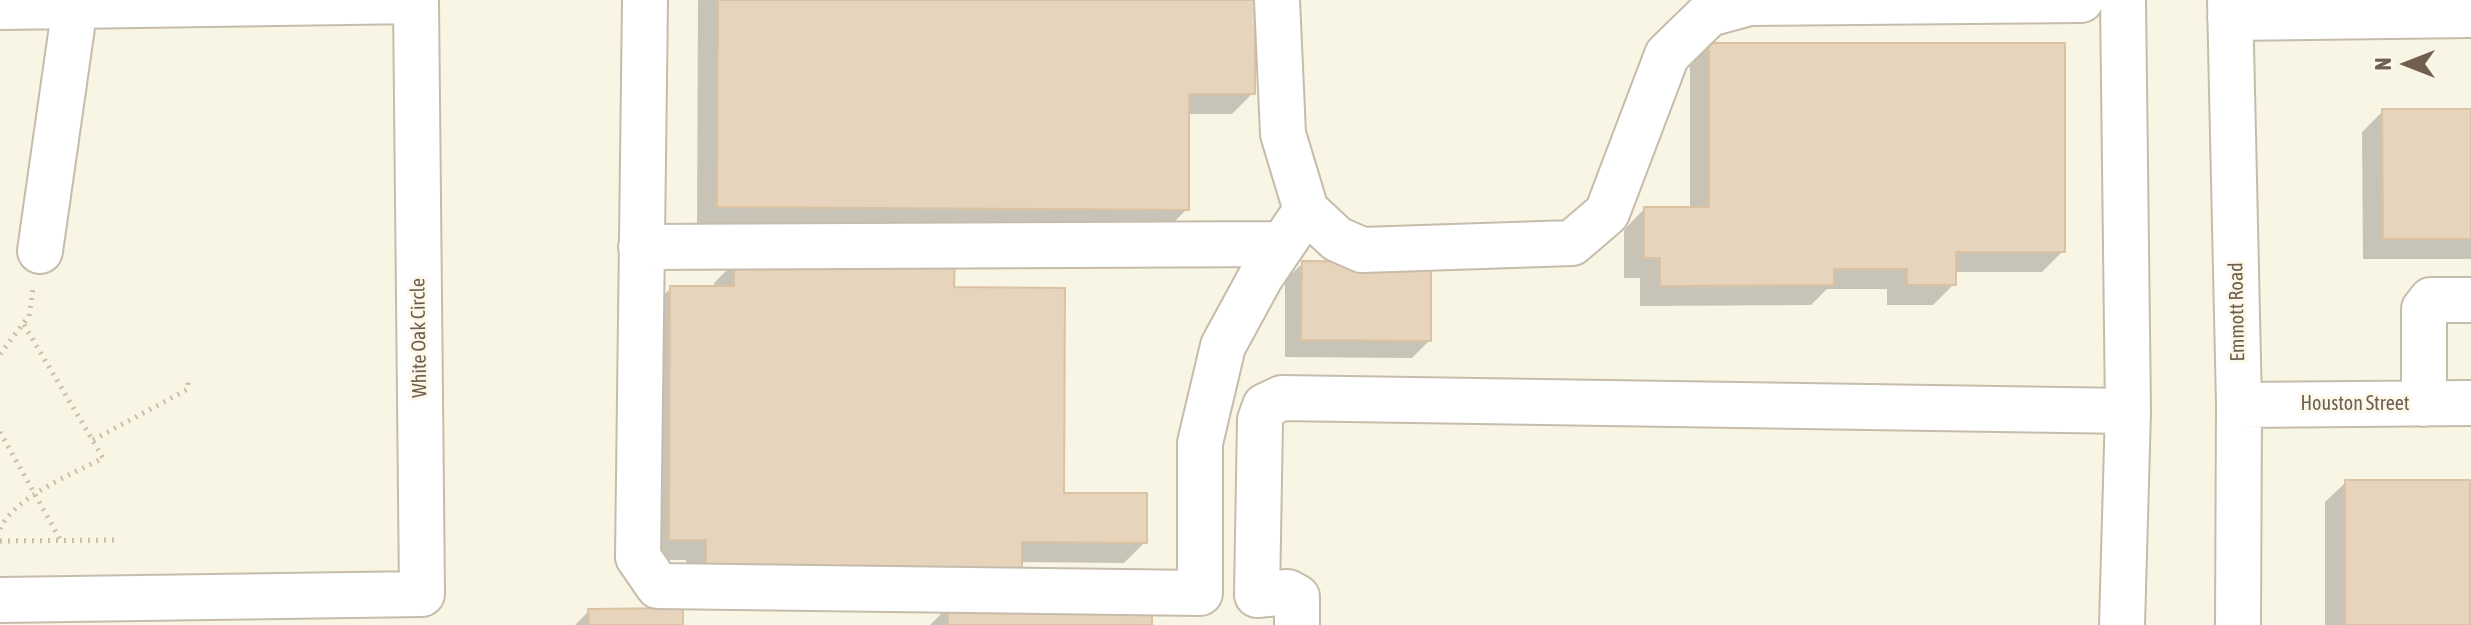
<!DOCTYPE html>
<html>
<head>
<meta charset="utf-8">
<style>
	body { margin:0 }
	#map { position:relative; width:2471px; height:625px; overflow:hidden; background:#f9f5e5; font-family:"Asap Condensed",sans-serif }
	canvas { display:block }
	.north { position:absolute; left:2367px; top:24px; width:80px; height:80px; -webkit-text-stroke:6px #fcf9eb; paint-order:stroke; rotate:270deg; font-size:22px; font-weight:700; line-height:32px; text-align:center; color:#6f5f4e }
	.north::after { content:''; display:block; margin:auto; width:28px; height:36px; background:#6f5f4e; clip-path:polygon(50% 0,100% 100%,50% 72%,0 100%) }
</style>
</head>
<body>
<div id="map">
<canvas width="2471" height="625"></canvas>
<div class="north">N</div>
</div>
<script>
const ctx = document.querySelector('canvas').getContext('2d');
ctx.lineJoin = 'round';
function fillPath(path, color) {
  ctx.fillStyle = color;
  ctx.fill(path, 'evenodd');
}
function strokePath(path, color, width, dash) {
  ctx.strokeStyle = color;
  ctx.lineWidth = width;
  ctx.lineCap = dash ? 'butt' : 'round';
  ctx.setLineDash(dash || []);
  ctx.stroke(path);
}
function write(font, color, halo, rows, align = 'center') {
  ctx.font = font + ' "Asap Condensed",sans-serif';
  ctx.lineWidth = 6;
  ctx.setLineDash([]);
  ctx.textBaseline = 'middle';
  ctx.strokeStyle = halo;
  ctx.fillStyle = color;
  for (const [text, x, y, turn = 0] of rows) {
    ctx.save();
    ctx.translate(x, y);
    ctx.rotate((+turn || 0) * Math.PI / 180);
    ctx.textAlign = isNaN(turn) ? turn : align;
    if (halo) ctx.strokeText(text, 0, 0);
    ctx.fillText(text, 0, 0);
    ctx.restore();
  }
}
fillPath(new Path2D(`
	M 698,0 L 1253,0 L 1253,93 L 1232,114 L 1187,114 L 1187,209 L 1166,230 L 697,227 Z
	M 1710,45 L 2063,251 L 2042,272 L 1954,272 L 1954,284 L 1933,305 L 1887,305 L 1887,289 L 1827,289 L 1811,305 L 1640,306 L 1640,278 L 1624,278 L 1624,230 L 1644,209 L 1690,209 L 1690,66 Z
	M 2383,111 L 2471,111 L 2471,259 L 2363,259 L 2362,132 Z
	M 735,262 L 952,289 L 1062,495 L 1145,542 L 1124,563 L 1020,562 L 686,587 L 686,560 L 649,560 L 650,308 L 671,288 L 714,288 L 714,283 Z
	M 1303,263 L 1429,341 L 1412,358 L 1285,357 L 1285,280 Z
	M 2346,482 L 2468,625 L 2325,625 L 2325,502 Z
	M 949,606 L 1150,625 L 930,625 Z
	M 589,611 L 681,625 L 575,625 Z`), '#0003');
const building = new Path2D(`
	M 718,0 L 1255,0 L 1255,94 L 1189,94 L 1189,210 L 717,207 Z
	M 1709,43 L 2065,43 L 2065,252 L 1956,252 L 1956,285 L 1907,285 L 1907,269 L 1834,269 L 1834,285 L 1660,286 L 1660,258 L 1644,258 L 1644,207 L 1709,207 Z
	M 2382,109 L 2471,109 L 2471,239 L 2383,239 Z
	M 734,260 L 955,261 L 954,287 L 1065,288 L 1064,493 L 1147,493 L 1147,543 L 1022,542 L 1022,569 L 706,567 L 706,540 L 669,540 L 670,286 L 734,286 Z
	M 1302,261 L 1431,262 L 1431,341 L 1301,340 Z
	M 2345,480 L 2470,480 L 2470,625 L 2345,625 Z
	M 948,604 L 1152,605 L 1152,625 L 948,625 Z
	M 683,608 L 683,625 L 589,625 L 588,609 Z`);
fillPath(building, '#e6d4bc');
strokePath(building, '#dbc2a3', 2);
const minor = new Path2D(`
	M 645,0 L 638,557 L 658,586 L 1200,593 L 1200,443 L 1223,346 L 1260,278 L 1306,210
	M 1277,0 L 1283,134 L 1306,210 L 1337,239 L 1362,250 L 1572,243 L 1607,213 L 1667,55 L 1709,14 L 1749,3 L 2081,0
	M 2230,0 L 2239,405 L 2238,625
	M 0,7 L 416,1 L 422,594 L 0,600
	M 2230,18 L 2471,15
	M 641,247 L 1283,244
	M 40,251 L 75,6
	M 2424,404 L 2424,309 L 2431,300 L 2471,300
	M 2239,405 L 2471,403
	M 1297,625 L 1297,597 L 1288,592 L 1257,595 L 1260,420 L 1265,406 L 1282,398 L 2128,411
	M 2122,625 L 2128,411 L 2123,0`);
strokePath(minor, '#c6bcab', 48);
strokePath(new Path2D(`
	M 0,354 L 29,316 L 33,289
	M 0,432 L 61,541
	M 93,440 L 188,389 L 188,378
	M 0,529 C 14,497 73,474 103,458 L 23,323
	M 0,541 L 120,540`), '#cfbca4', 5, [2, 6]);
strokePath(minor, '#fff', 44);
write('20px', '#6f5f4e', '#fcf9eb', [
	["Emmott Road",2237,312,-91],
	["White Oak Circle",419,338,-91],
	["Houston Street",2355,404]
]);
</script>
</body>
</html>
